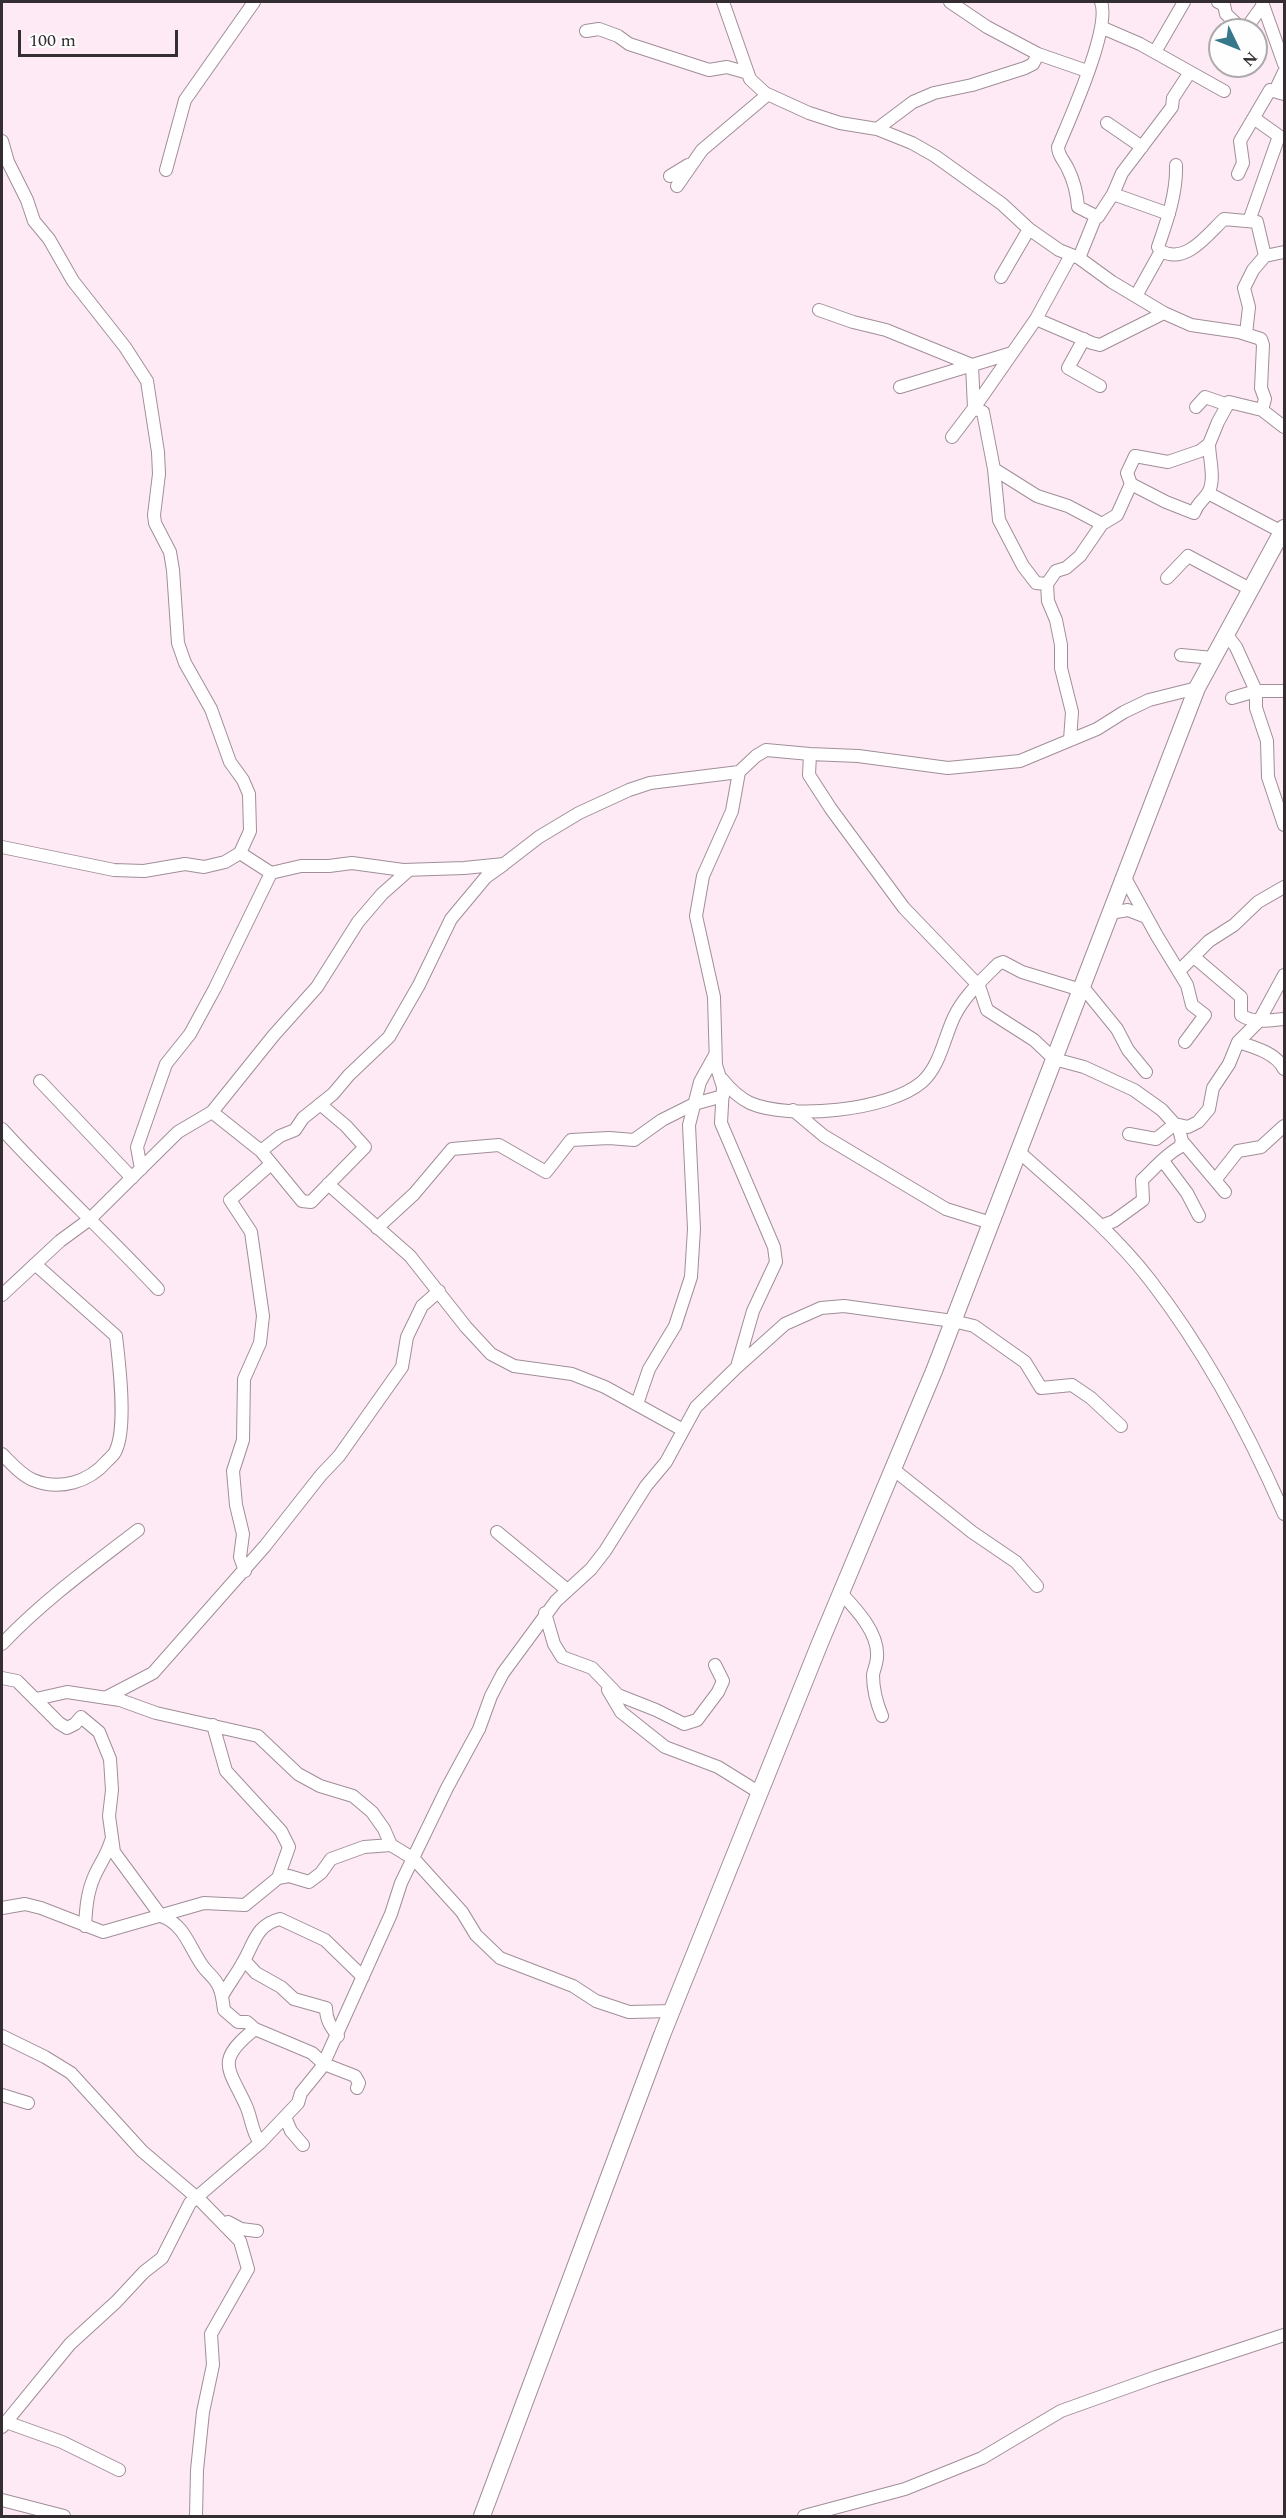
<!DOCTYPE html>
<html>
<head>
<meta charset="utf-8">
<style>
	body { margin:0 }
	#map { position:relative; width:1286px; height:2518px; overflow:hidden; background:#feeaf5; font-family:Spectral,serif }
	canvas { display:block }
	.frame { position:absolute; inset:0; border:3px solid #342d31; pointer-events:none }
	.north { position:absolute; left:1208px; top:18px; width:60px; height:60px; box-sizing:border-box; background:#fefefe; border:2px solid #adaaac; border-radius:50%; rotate:133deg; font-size:16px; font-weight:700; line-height:24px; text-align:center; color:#342d31 }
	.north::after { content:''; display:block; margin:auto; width:21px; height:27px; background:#36778a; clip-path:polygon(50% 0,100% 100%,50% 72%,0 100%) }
	.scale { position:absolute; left:18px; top:30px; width:160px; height:27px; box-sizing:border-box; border:3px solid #342d31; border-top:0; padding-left:8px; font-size:18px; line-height:21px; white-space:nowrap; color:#342d31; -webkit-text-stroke:4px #fefefe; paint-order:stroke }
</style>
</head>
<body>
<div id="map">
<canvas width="1286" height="2518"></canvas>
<div class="frame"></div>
<div class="north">N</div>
<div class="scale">100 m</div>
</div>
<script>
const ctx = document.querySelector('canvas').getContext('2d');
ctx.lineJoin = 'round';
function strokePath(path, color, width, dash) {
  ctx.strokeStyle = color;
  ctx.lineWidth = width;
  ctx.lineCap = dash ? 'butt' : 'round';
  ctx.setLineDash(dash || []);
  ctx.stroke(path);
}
const street = new Path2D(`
	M 723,2 L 750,79 L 765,93 L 809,113 L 840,123 L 877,129 L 912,143 L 935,156 L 1002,204 L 1029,229 L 1059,250 L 1079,258 L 1112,282 L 1164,313 L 1191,325 L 1239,332 L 1261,339 L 1263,345 L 1261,388 L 1265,399 L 1262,410
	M 950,2 L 987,27 L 1038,54 L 1087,71
	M 1218,2 L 1224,5 L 1226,14 L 1243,30
	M 1262,2 L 1284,64
	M 1103,28 L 1140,44 L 1224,91
	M 1245,30 L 1263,5
	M 586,31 L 599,29 L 618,36 L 629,44 L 709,70 L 727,67 L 748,73
	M 1155,52 L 1184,2
	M 1275,91 L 1284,72
	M 1107,123 L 1142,147
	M 877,129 L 913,102 L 934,93 L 972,85 L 1025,68 L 1033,64 L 1038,54
	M 2,141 L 8,162 L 27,200 L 34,221 L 49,239 L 73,281 L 125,347 L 147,381 L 158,452 L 159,474 L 154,515 L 155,523 L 170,552 L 173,570 L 178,643 L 185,663 L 211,709 L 230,762 L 243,780 L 249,794 L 250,831 L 240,853
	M 166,170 L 185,100 L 254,2
	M 1238,174 L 1243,163 L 1240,141 L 1270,90 L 1284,94
	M 670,176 L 688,165
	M 677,186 L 702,150 L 767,95
	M 1113,194 L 1169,214
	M 1096,216 L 1078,207 C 1077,194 1074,181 1068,169 C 1064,160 1058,156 1058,147 C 1070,118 1111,28 1101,2
	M 1249,221 L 1279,136 L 1255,119
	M 1161,251 C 1186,265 1208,234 1224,219 L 1257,222 L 1265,256 L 1253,270 L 1244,288 L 1249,307 L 1246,334
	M 1071,255 L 1036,319 L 974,408 L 983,412 L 994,469 L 999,520 L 1023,566 L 1036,583 L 1047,584 L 1056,571 L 1066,568 L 1080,556 L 1102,524 L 1117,515 L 1131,484 L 1127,473 L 1135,456 L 1168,462 L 1200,451 L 1209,444 L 1218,422 L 1229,402 L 1262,410 L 1284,427
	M 1265,256 L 1284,252
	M 1079,258 L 1096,216 L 1098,217 L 1113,194 L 1122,173 L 1172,107 L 1173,98 L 1190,72
	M 1001,277 L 1029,229
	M 1136,296 L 1161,251 L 1158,247 C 1167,221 1177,193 1176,165
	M 819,310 L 853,322 L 886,330 L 972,365 L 974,408 L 952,437
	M 1036,319 L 1092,343 L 1100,345 L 1164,313
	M 1084,339 L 1068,368 L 1100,386
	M 900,387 L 1012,353
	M 1196,407 L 1205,397 L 1228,405
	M 994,469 L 1037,496 L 1068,506 L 1102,524
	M 1131,484 L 1166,502 L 1194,513 C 1198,502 1203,501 1208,493 C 1216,480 1209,458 1209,444
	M 1208,493 L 1282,532
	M 1167,578 L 1188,556 L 1250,589
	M 1047,584 L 1048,601 L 1056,620 L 1061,645 L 1061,668 L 1072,712 L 1070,740
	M 1226,634 L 1236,647 L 1256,691 L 1256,708 L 1267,741 L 1268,777 L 1284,825
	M 1181,655 L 1213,658
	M 1232,698 L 1256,691 L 1284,691
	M 810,754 L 858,756 L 948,768 L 1020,761 L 1097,729 L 1124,712 L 1149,700 L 1197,688
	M 2,847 L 114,870 L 144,871 L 185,864 L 204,867 L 225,862 L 240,853 L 271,873 L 301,866 L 329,866 L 352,863 L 403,870 L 464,868 L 504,864 L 539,837 L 579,813 L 629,790 L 650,783 L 739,772 L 756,756 L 766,750 L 810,754 L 809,775 L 831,809 L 904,908 L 979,986 L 987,1010 L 1034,1040 L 1054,1059 L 1084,1067 L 1134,1090 L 1162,1110 L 1179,1129 L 1182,1141 L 1225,1192
	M 1125,878 L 1157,936 L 1187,985 L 1192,1005 L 1205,1015 L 1185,1042
	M 1110,913 L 1128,910 L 1146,917
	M 1194,957 L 1241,997 L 1241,1015 C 1254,1024 1270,1020 1284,1019
	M 1179,971 L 1209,941 L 1234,925 L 1258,902 L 1284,887
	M 1082,986 L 1117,1029 L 1128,1050 L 1146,1072
	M 1238,1042 C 1254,1047 1276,1053 1284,1069
	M 722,1079 C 730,1089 738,1097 750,1103 C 789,1120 888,1111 922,1082 C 940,1066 944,1038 954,1017 C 964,996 982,980 998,964 L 1003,962 L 1022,972 L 1081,990
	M 40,1081 L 132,1178
	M 793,1110 L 824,1136 L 946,1209 L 991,1223
	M 212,1112 L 261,1151 L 302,1201 L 311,1202 L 365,1147 L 346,1126 L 320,1104
	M 2,1129 C 52,1184 107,1234 158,1289
	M 1129,1134 L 1156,1139 L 1175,1124 L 1188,1127 L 1198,1122 L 1209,1109 L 1213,1088 L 1229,1064 L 1238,1042 L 1259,1021 L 1284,975
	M 261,1151 L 280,1136 L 295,1130 L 303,1118 L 333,1094 L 349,1075 L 389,1037 L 419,985 L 451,919 L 486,877 L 503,865
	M 1018,1151 C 1064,1192 1112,1231 1150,1280 C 1205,1351 1248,1431 1284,1514
	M 1163,1161 L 1187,1193 L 1199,1216
	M 141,1169 L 137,1147 L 166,1064 L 190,1034 L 215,988 L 271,873
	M 1216,1179 L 1238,1151 L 1261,1147 L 1284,1126
	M 328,1184 L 410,1256 L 466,1327 L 491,1354 L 514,1366 L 572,1374 L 605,1387 L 683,1430
	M 1101,1226 L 1114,1221 L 1143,1200 L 1142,1180 C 1154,1169 1166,1154 1180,1147 L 1182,1141
	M 377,1228 L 414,1194 L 452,1149 L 499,1145 L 546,1172 L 571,1140 L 609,1138 L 634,1140 L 662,1120 L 694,1104 L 723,1096
	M 2,1295 L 60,1241 L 90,1219 L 178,1132 L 212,1112 L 274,1035 L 317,987 L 358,922 L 382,894 L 409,870
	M 737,1367 L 785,1324 L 821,1308 L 844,1306 L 953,1321 L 974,1326 L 1025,1362 L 1041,1388 L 1072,1385 L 1091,1398 L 1121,1426
	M 637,1404 L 649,1369 L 675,1326 L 691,1277 L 694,1229 L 689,1125 L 700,1082 L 715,1055
	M 2,1454 C 11,1463 21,1475 33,1480 C 60,1491 89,1482 107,1461 C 110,1458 115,1454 116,1450 C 127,1426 119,1362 116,1336 L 35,1264
	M 893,1469 L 972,1532 L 1016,1562 L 1037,1586
	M 497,1532 L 566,1589
	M 245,1571 L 240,1557 L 243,1534 L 236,1505 L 233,1471 L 243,1440 L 244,1379 L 260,1343 L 263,1316 L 251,1232 L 230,1200 L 271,1164
	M 841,1593 C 856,1609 879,1633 877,1657 C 877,1663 874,1669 873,1675 C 873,1689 877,1704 882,1716
	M 545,1613 L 554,1644 L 562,1657 L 592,1668 L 618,1695 L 656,1710 L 684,1724 L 697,1720 L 718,1692 L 723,1681 L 715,1665
	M 2,1644 C 43,1601 91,1566 138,1530
	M 2,1678 L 17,1681 L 59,1723 L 67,1728 L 75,1724 L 81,1717 L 99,1732 L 110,1759 L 112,1790 L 109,1816 L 114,1852 L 161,1916 C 185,1925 188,1945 202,1965 C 207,1973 215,1977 219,1987 C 222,1993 223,2002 224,2010 L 238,2022 L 247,2022 L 255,2029 C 213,2062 230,2069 247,2108 C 252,2121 252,2132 260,2143 L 298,2103 L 301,2093 L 322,2067 L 391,1914 L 401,1883 L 447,1788 L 479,1729 L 491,1696 L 503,1673 L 556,1601 L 591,1569 L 605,1551 L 646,1486 L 666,1462 L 696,1407 L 737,1367 L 753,1311 L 776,1262 L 774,1247 L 721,1123 L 723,1087 L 716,1065 L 714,997 L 696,916 L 703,876 L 732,811 L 739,772
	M 608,1690 L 621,1712 L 665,1747 L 718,1767 L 760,1793
	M 105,1698 L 153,1673 L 265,1546 L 321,1475 L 339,1456 L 402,1367 L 407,1337 L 422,1306 L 439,1291
	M 36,1699 L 67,1692 L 120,1700 L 156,1713 L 258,1736 L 298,1774 L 320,1786 L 353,1796 L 372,1812 L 384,1829 L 391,1845
	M 213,1725 L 226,1771 L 281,1831 L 289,1847 L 278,1878
	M 2,1908 L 25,1904 L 41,1908 L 103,1932 L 204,1903 L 245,1905 L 278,1878 L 289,1876 L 309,1882 L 321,1873 L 331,1859 L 364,1847 L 391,1845 L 414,1859 L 462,1912 L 476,1935 L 500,1958 L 573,1986 L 596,2001 L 629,2012 L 672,2011
	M 85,1926 C 86,1909 87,1893 94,1877 C 99,1865 107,1855 111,1841
	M 245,1961 L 256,1973 L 281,1987 L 294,1999 L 326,2008 C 326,2020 331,2027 338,2036
	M 222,1996 C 228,1985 236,1975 242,1964 C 254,1945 255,1925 280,1919 L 325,1940 L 363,1977
	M 255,2029 L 312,2053 L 324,2064 L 355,2076 L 359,2083 L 357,2088
	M 2,2036 L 45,2057 L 71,2073 L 142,2151 L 202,2202
	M 2,2095 L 28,2103
	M 285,2117 L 291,2131 L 303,2145
	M 228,2222 L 241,2229 L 257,2231
	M 6,2422 L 62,2442 L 119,2470
	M 2,2427 L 70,2344 L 116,2302 L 144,2272 L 162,2258 L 190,2203 L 260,2143
	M 2,2500 L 64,2516
	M 196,2516 L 197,2470 L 203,2412 L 213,2365 L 211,2334 L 248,2269 L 240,2241 L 197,2197
	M 804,2516 L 905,2489 L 982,2458 L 1061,2411 L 1156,2377 L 1284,2335`);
const secondary = new Path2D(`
	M 482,2516 L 662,2035 L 820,1643 L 934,1371 L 1197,688 L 1284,528`);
strokePath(street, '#a08e98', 14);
strokePath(secondary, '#a08e98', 18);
strokePath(street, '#fff', 12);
strokePath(secondary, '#fff', 16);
</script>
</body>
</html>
